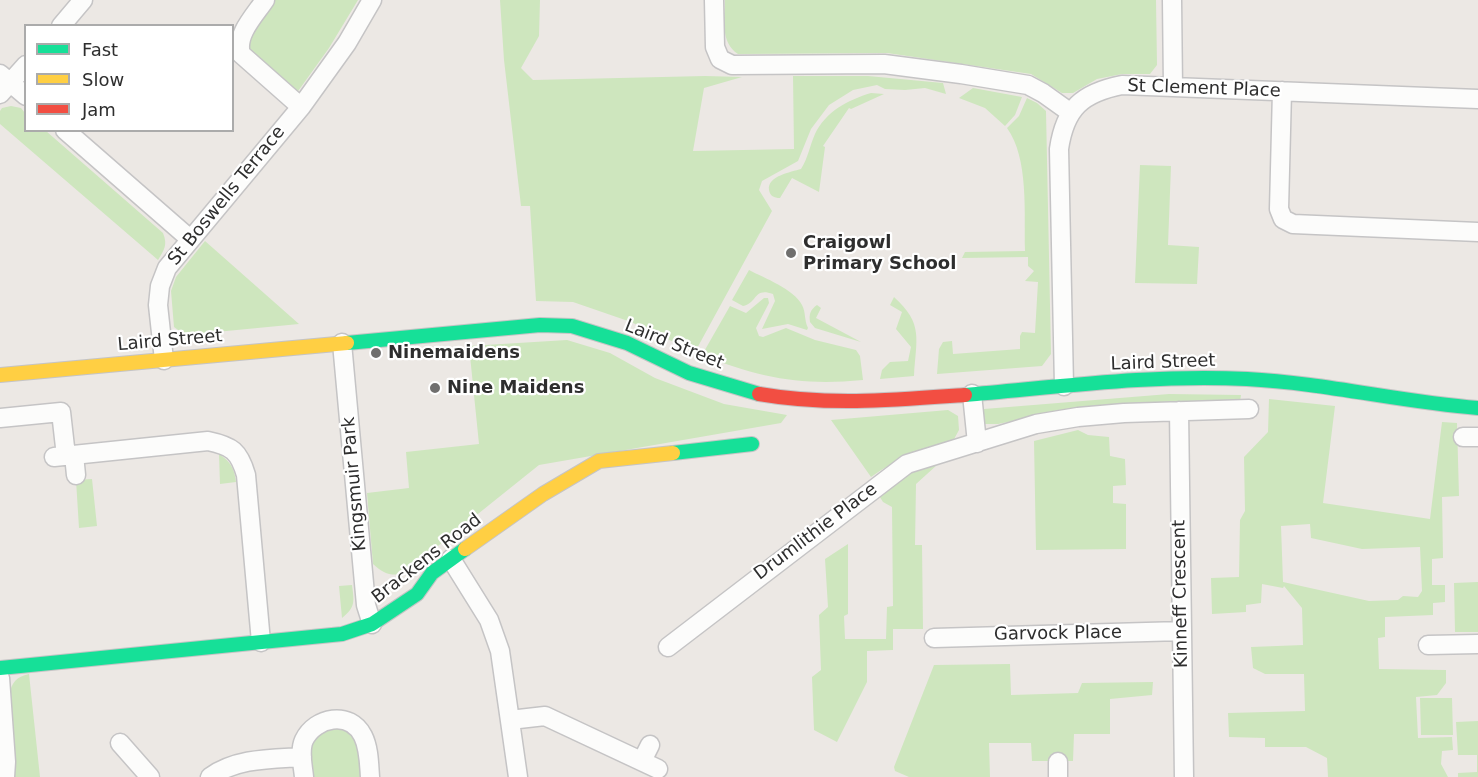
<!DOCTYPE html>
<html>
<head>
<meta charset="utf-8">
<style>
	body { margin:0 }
	#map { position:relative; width:1478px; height:777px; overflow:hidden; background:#ece8e4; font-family:"DejaVu Sans",sans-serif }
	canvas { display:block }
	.legend { position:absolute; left:24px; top:24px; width:210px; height:108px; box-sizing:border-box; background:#fff; border:2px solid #ababab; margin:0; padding:8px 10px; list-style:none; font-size:18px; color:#2e2e2e }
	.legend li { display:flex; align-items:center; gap:12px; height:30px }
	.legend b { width:30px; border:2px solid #ababab }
</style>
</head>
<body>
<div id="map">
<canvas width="1478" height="777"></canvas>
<ul class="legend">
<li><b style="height:8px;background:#16e098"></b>Fast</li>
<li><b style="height:8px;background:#ffcf43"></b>Slow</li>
<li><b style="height:8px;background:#f24e42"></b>Jam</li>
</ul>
</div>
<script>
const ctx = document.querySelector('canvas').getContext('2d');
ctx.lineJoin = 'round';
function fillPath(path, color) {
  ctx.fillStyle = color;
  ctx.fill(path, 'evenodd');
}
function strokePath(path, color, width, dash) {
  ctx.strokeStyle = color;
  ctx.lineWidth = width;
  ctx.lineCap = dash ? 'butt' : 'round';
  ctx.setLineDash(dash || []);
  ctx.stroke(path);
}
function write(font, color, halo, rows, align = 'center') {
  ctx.font = font + ' "DejaVu Sans",sans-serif';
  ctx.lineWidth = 4.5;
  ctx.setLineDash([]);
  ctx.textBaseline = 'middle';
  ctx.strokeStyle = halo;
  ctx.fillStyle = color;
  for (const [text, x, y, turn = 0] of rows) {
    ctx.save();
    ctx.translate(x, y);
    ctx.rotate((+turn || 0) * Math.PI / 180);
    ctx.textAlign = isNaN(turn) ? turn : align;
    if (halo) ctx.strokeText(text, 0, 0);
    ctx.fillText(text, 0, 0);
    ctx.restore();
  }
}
fillPath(new Path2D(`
	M 272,0 L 358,0 L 329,48 L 296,94 L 247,52 L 245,41 Z
	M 500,0 L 540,0 L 539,36 L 521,68 L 533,80 L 705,76 L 742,77 L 704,88 L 693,151 L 794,149 L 793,76 L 868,76 L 943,83 L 946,94 L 925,88 L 905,90 L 885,89 L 877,85 L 853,90 L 829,105 L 811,129 L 798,161 L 762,181 L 759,190 L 772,211 L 695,352 L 631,322 L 573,302 L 536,301 L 530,206 L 521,206 L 504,60 Z
	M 725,0 L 1156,0 L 1157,65 L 1150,74 L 1122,74 L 1097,79 L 1073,93 L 1062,93 L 1031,74 L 887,53 L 738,54 C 720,42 725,20 725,0 Z
	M 973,88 L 1022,97 L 1015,115 L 1005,126 L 985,108 L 959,98 Z
	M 871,93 L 884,94 L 851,109 L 849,108 L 823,146 L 825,147 L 819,192 L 792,178 L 780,198 C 774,198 770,196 769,190 C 767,176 791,172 801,169 C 808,158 810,145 815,134 C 826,111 848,100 871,93 Z
	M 1027,98 L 1037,103 L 1046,111 L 1051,354 L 1042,366 L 937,374 L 939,349 L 943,342 L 952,341 L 953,354 L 1020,349 L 1020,336 L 1022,332 L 1035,333 L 1038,282 L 1025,281 L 1034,271 L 1028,266 L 1028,257 L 962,258 L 965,252 L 1025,251 C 1024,214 1029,158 1007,128 L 1019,116 Z
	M 11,106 L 21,108 L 25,113 L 26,130 L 46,131 L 163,233 C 168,245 164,250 158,260 L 0,124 L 0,111 L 2,108 Z
	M 1140,165 L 1171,166 L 1168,245 L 1199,247 L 1197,284 L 1135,283 Z
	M 205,241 L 299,324 L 185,335 L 174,327 L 171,291 L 176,277 Z
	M 749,270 C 764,278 794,289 802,305 C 806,312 804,320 808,328 L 807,330 L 788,324 L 762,329 L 775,301 L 773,294 C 753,287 758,303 743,306 L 732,300 Z
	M 894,297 C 924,324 916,339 914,376 L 880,379 L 882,370 L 890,362 L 908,361 L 911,347 L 896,329 L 902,312 L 890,305 Z
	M 764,298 L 768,298 L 769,303 L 756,328 L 759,336 L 763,337 L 786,328 L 815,340 L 856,350 L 860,356 L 863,380 C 801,386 760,378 702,355 L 730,306 L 746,313 Z
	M 817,305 L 821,308 L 816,318 L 861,342 L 815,328 L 810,322 C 809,314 810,310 817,305 Z
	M 567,340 L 610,353 L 655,378 L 724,404 L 787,415 L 781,423 L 539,465 L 403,574 C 389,576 383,573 373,564 L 367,493 L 409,488 L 406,452 L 479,444 L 469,346 Z
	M 1169,394 L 1241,395 L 1240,402 L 1055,412 L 998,424 L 984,424 L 981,412 L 984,409 Z
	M 1269,399 L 1335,406 L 1323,503 L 1430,519 L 1442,422 L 1457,423 L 1459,496 L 1442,497 L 1443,558 L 1432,559 L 1432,585 L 1445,585 L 1445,602 L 1433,603 L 1433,615 L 1385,617 L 1385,637 L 1378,638 L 1379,669 L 1446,670 L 1446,683 L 1437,695 L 1416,697 L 1418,738 L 1452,737 L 1453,750 L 1442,751 L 1441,764 L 1448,777 L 1328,777 L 1327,758 L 1306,747 L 1265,747 L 1265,738 L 1229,737 L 1228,713 L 1305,711 L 1304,674 L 1265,674 L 1253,668 L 1251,647 L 1303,645 L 1302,608 L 1284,586 L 1283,588 L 1262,584 L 1261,603 L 1246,605 L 1246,612 L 1212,614 L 1211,578 L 1239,577 L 1240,520 L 1245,511 L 1244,457 L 1268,432 ZM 1310,524 L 1311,538 L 1362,549 L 1420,547 L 1422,591 L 1418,597 L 1403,596 L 1398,600 L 1369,601 L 1283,582 L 1281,526 Z
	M 948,410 L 958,416 L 959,430 L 953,441 C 923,447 896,459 871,477 L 831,420 Z
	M 1078,430 L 1088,435 L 1109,437 L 1110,456 L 1125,459 L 1126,485 L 1113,486 L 1113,503 L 1126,504 L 1126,549 L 1036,550 L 1034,441 Z
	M 219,454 C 231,462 234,468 236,482 L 220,484 Z
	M 933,463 L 937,465 L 916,484 L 915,545 L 922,545 L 923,629 L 893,629 L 893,650 L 867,651 L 867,682 L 837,742 L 814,730 L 812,677 L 821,670 L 819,615 L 828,607 L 825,559 L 848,544 L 848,614 L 844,616 L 845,639 L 886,639 L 887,607 L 893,606 L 892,507 L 883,502 L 878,494 L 908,471 Z
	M 92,479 L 97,526 L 79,528 L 76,480 Z
	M 1478,582 L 1478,632 L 1455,632 L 1454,583 Z
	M 352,585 C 354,601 356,607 342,618 L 339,586 Z
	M 1010,664 L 1011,695 L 1078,693 L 1082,683 L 1153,682 L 1152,695 L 1110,699 L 1110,734 L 1074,734 L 1073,761 L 1032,761 L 1031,743 L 989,743 L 990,777 L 909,777 L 895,771 L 894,767 L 934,665 Z
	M 29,674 L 40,777 L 12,777 L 9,695 C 12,682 16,677 29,674 Z
	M 1420,698 L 1452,698 L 1453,735 L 1421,735 Z
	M 1478,721 L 1478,777 L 1458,777 L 1458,773 L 1477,772 L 1477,755 L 1458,755 L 1456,722 Z
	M 342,727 L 358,740 L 364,777 L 311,777 C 309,763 306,736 323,729 C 328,727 337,728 342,727 Z`), '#cee6be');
const street = new Path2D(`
	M 265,0 C 255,15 235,35 241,54 L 301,107
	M 714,0 L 715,47 L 720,59 L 732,65 L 884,64 L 961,74 L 1028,85 L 1043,93 L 1071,113
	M 1172,0 L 1173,87
	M 61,26 L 83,0
	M 0,74 L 26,96
	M 1282,91 L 1279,209 L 1283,219 L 1293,224 L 1478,232
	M 0,94 L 26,65
	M 65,130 L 190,239
	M 342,343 L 366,605 L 372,624
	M 164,360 L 158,305 L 160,286 L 167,268 L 301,107 L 347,43 L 372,0
	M 1064,386 L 1059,149 C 1065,108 1082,93 1122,85 L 1478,99
	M 972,394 L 977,443
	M 1179,411 L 1184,777
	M 0,418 L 61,412 L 66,456
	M 1463,437 L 1478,437
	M 74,455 L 76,475
	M 54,457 L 208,441 C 232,446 239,451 246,475 L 261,642
	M 451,559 L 489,620 L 500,651 L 518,777
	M 934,638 L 1182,631
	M 1428,645 L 1478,644
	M 668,647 L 907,464 L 1036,424 L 1078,417 L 1124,413 L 1249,409
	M 0,678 L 6,762 L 5,777
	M 510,720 L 545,716 L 658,769
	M 120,743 L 150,777
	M 642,761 L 650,745
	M 1058,762 L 1058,777
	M 210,777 C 237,758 270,759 302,757
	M 304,777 C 303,766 299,751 304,740 C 315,717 350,710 363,736 C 369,748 369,763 370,777`);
const fast = new Path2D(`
	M 347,343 L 540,325 L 572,326 L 627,343 L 689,373 L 759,394
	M 965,395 C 1059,387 1153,374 1247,379 C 1325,383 1401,402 1478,408
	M 673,453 L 752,444
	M 0,668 L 342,634 L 372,624 L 417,594 L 432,573 L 465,549`);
const slow = new Path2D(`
	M 0,375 L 347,343
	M 465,549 L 543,494 L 599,461 L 673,453`);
const jam = new Path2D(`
	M 759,394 C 828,406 896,400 965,395`);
strokePath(street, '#c5c4c5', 21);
strokePath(fast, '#c5c4c5', 16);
strokePath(slow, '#c5c4c5', 16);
strokePath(jam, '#c5c4c5', 16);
strokePath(street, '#fcfcfb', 18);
strokePath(fast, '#16e098', 14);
strokePath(slow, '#ffcf43', 14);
strokePath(jam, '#f24e42', 14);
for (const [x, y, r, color] of [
	[791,253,6,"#706f6e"],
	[376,353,6,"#706f6e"],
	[435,388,6,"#706f6e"]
]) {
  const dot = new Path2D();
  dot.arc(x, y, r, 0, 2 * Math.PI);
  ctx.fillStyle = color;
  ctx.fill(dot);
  strokePath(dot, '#fff', 2);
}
write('18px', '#2e2e2e', '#fff', [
	["St Clement Place",1204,89,2],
	["St Boswells Terrace",227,196,-51],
	["Laird Street",170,341,-5],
	["Laird Street",674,345,22],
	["Laird Street",1163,363,-2],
	["Kingsmuir Park",355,484,-95],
	["Drumlithie Place",816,532,-37],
	["Brackens Road",427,559,-38],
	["Kinneff Crescent",1181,594,-91],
	["Garvock Place",1058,634,-1]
]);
write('bold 18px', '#2e2e2e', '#fff', [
	["Craigowl",803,243],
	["Primary School",803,264],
	["Ninemaidens",388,353],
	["Nine Maidens",447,388]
], 'left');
</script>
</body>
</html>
